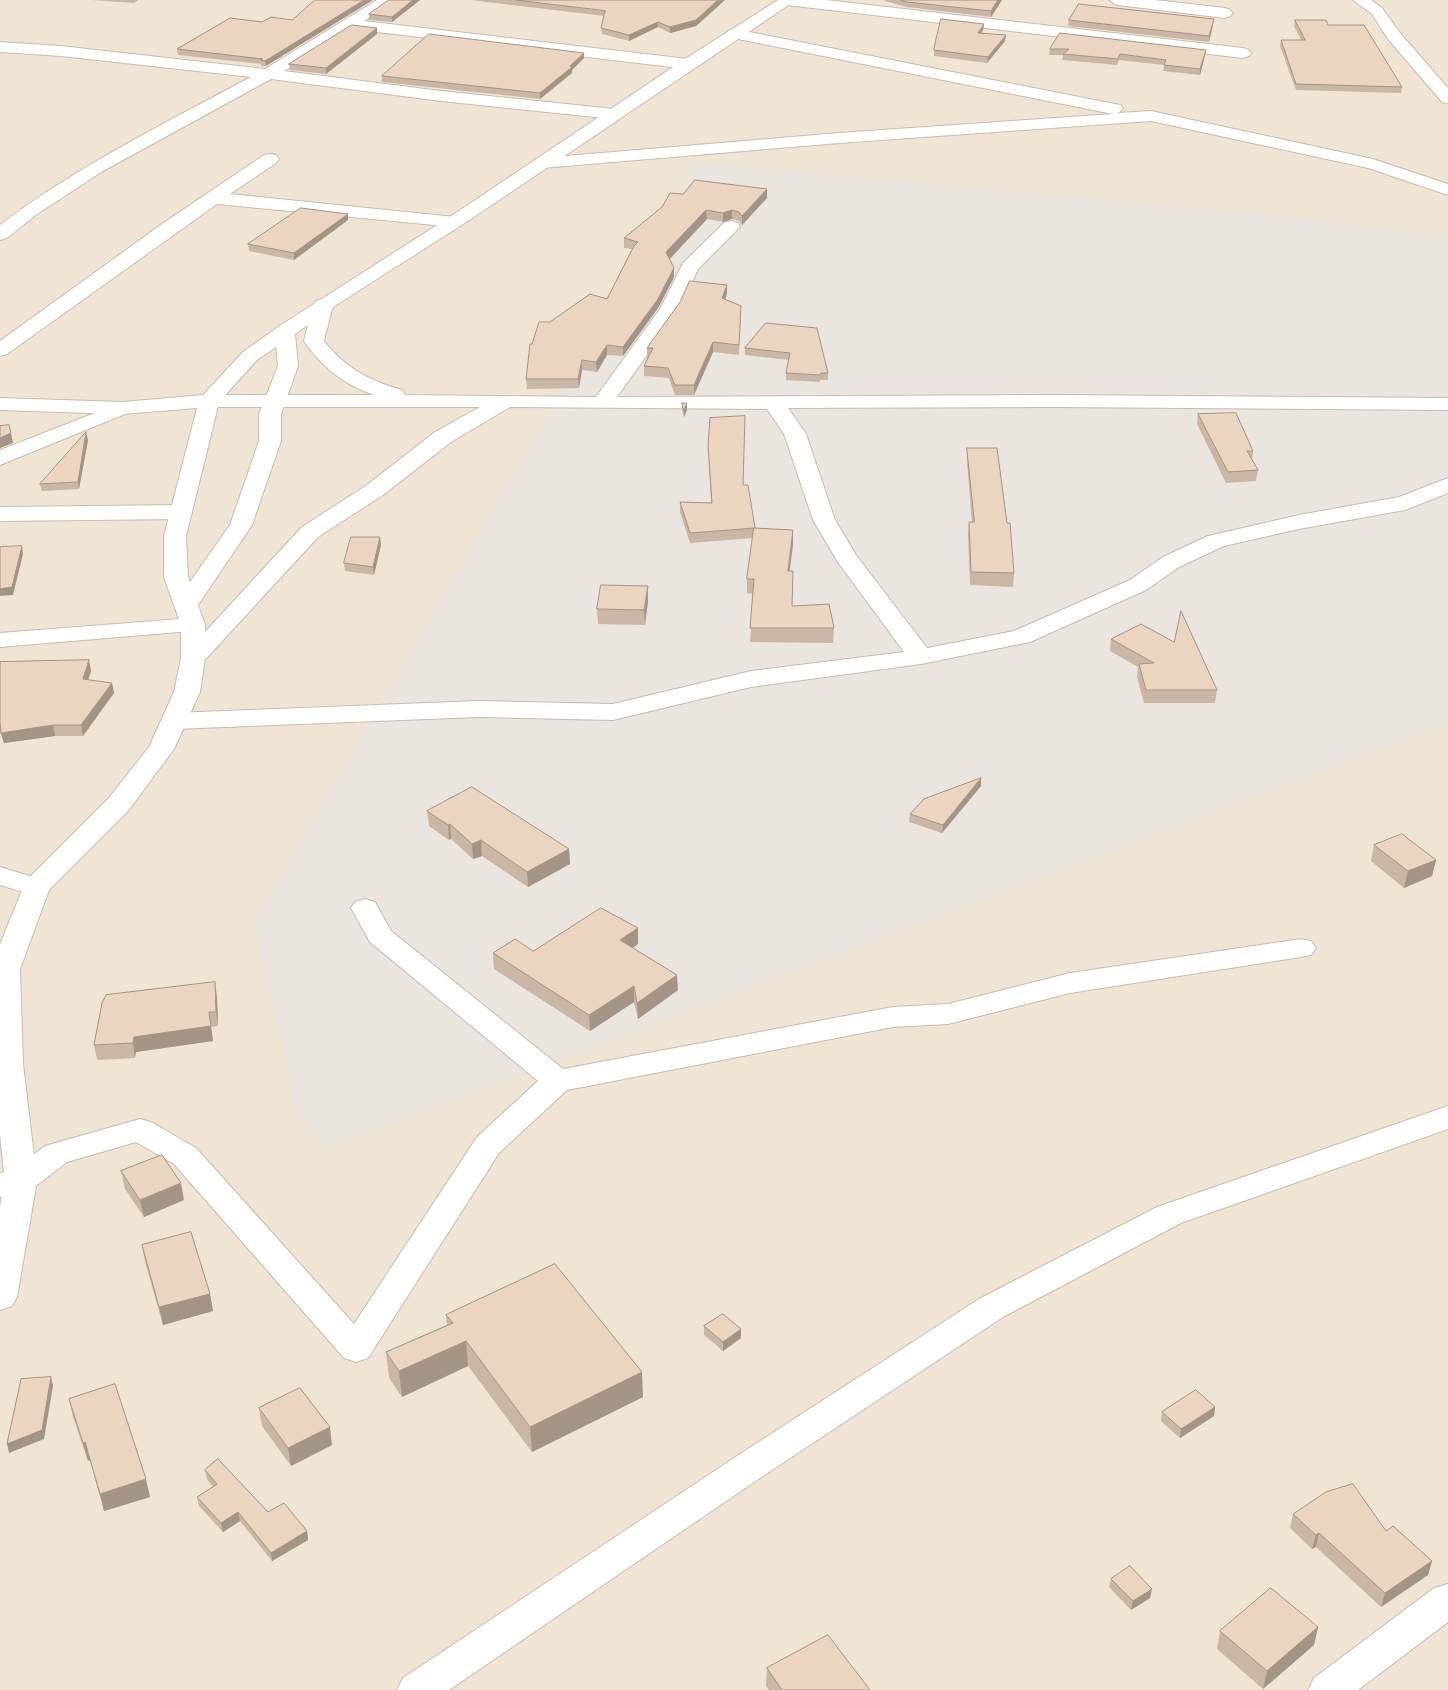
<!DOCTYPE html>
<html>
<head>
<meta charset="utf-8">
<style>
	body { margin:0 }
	canvas { display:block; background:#f9f3e6 }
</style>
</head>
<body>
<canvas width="1448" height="1690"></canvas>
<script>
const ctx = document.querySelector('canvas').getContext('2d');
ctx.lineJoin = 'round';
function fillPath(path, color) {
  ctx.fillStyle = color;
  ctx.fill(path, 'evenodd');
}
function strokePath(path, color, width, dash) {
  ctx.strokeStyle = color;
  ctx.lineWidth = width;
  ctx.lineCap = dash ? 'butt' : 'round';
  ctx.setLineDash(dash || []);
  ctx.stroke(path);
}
fillPath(new Path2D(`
	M 0,0 L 1448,0 L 1448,1690 L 0,1690 Z`), '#f0e5d5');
fillPath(new Path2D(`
	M 695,162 L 1291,217 L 1448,236 L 1448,724 L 328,1148 L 298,1116 L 254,920 Z`), '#eae5df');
const minor = new Path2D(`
	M 377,0 L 395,0 L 364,21 L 688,59 L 694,61 L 696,64 L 694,67 L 688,69 L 352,29 L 284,71 L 441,91 L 614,109 L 620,110 L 622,114 L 620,118 L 614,119 L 441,101 L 271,79 L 103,171 L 37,214 L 7,238 L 0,240 L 0,225 C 78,166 165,123 251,77 L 61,56 L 0,52 L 0,42 L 61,46 L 265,69 Z
	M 779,0 L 826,0 L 1243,48 L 1249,50 L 1251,53 L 1249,56 L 1243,58 L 787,5 L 782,3 Z
	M 1110,0 L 1155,0 L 1225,8 L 1230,10 L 1233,13 L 1230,16 L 1225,18 L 1118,5 L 1113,3 Z
	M 1353,0 L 1371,0 L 1382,8 L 1400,33 L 1448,88 L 1448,103 L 1442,102 L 1388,39 L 1372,14 Z
	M 734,29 L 1115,104 L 1121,105 L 1123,109 L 1118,113 L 1151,111 L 1373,159 L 1448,184 L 1448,195 L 1368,168 L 1151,121 L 839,143 L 542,168 L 536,167 L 533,163 L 536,159 L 542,158 L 839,133 L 1113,114 L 728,37 L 726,34 L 728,31 Z
	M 270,154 L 276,155 L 279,159 L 276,163 L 230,194 L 455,217 L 461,218 L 464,222 L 461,226 L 455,227 L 217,204 L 7,354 L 0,356 L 0,341 L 162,224 L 264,155 Z
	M 731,221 L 738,223 L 740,227 L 698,269 L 679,310 L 617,397 L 1056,395 L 1448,398 L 1448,410 L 1056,407 L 788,408 L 806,434 L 835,520 L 856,555 L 927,648 L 1014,631 L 1130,580 L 1163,557 L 1208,536 L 1299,515 L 1399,497 L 1448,478 L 1448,493 L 1405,510 L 1299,529 L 1224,546 L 1179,567 L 1146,590 L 1030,642 L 921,664 L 751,687 L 613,720 L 478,717 L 174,729 L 165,726 L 161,721 L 165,716 L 174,713 L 478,701 L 613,704 L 751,671 L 904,652 L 838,562 L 813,520 L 784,434 L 767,409 L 510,407 L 451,442 L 383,495 L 318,537 L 202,663 L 193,665 L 184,663 L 181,658 L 302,527 L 367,485 L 435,432 L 480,407 L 209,407 L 202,405 L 199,401 L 202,397 L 209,395 L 374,395 C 343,384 322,367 304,341 L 313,305 L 316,301 L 323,299 L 330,301 L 333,305 L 324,341 C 345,368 370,381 402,390 L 405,395 L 596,397 L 660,309 L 683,263 L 724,223 Z
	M 123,402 L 130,404 L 134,408 L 130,412 L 0,465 L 0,450 Z
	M 181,505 L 189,507 L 192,512 L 189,517 L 181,519 L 0,521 L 0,507 Z
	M 193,618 L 202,620 L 205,625 L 202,630 L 0,647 L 0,633 Z
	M 0,867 L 46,881 L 50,887 L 46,893 L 36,896 L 0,885 Z
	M 365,899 L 375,902 L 391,931 L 563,1069 L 893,1007 L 948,1004 L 1070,973 L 1301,939 L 1311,941 L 1316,948 L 1311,955 L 1301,957 L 1070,993 L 948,1024 L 893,1027 L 567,1090 L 499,1153 L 368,1358 L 356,1362 L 344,1358 L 174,1164 L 136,1142 L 67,1162 L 32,1189 L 0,1197 L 0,1173 L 12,1171 L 45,1146 L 140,1119 L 151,1122 L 196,1148 L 354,1324 L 477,1137 L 538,1081 L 370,942 L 351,908 L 355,902 Z
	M 1448,1584 L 1448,1622 L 1358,1690 L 1308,1690 L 1314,1678 L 1434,1588 Z`);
const tertiary = new Path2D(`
	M 778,0 L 796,0 L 471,219 L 330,309 L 295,334 L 298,366 L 281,414 L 281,441 L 252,525 L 198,605 L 205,625 L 205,658 L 200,692 L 174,749 L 128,811 L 49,890 L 20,969 L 23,1064 L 37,1181 L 17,1297 L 12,1306 L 0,1310 L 0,1206 L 5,1181 L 0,1135 L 0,944 L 26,881 L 108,799 L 149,747 L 174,692 L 181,658 L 181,625 L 164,577 L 164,536 L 197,408 L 123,414 L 0,410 L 0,398 L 123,402 L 203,395 L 243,352 L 278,327 L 459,211 L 682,61 ZM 276,347 L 278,366 L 259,414 L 259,441 L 230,525 L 190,582 L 188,577 L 186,536 L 219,402 L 257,360 Z`);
const secondary = new Path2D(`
	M 1448,1106 L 1448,1129 L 1181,1223 L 1003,1317 L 760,1478 L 449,1690 L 397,1690 L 403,1678 L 734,1458 L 979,1299 L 1157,1207 Z`);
strokePath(minor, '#c9bbad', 2);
strokePath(tertiary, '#c9bbad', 2);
strokePath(secondary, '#ccbcac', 2);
fillPath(minor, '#fff');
fillPath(tertiary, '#fff');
fillPath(secondary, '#fff');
fillPath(new Path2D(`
	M 92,0 L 138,0 L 134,3 Z
	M 420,0 L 392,22 L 369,20 L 369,14 Z
	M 470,0 L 725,0 L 696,26 L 670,33 L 658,27 L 629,41 L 602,34 L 601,28 L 604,16 Z
	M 885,0 L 1002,0 L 991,17 L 907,7 L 885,1 Z
	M 292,20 L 266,66 L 261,66 L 261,64 L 178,55 L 177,49 L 262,22 Z
	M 1069,20 L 1213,25 L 1209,42 L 1068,26 Z
	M 1295,20 L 1328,25 L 1402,87 L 1401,93 L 1296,90 L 1280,46 L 1281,40 L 1301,40 L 1294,26 Z
	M 984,24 L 983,30 L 981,33 L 1005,41 L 987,63 L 934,56 L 934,50 Z
	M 377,28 L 377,34 L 326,74 L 290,70 L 289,64 Z
	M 1050,49 L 1206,50 L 1205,55 L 1200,75 L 1163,71 L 1164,65 L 1119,60 L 1117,65 L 1062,60 L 1063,55 L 1049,55 Z
	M 584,53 L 584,58 L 572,70 L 572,73 L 540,99 L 382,82 L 382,76 Z
	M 767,189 L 767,198 L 742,225 L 739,221 L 732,219 L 723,222 L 707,219 L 669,259 L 674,277 L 658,308 L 623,356 L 607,355 L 597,372 L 582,370 L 579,388 L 527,389 L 526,379 L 532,344 L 550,322 L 607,299 L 632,249 L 624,248 L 624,238 L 683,194 Z
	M 348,220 L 294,260 L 249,251 L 248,244 Z
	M 727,294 L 725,299 L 741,306 L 739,355 L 713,352 L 694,395 L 675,395 L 669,378 L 644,376 L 644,366 L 648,358 L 647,358 L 647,348 Z
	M 766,323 L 828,373 L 828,380 L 820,380 L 820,382 L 786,380 L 786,373 L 789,360 L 745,355 L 745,348 Z
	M 682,403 L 687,410 L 684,417 L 682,410 Z
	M 1198,414 L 1253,451 L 1252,460 L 1258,470 L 1256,481 L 1226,483 L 1197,424 Z
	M 88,440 L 79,489 L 42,491 L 40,484 Z
	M 708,445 L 755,528 L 793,530 L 793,544 L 789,571 L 792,606 L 834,628 L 833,643 L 750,642 L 753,594 L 747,593 L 747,579 L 753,538 L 690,543 L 680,512 L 680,502 L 711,503 Z
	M 967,448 L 1014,573 L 1013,587 L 970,585 L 968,535 L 969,522 L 972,522 L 967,462 Z
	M 381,545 L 374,575 L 345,571 L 344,563 Z
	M 648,601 L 645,625 L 598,624 L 597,609 Z
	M 1111,639 L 1217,690 L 1215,703 L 1144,703 L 1137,677 L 1138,667 L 1110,651 Z
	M 89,660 L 91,671 L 88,680 L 112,683 L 114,693 L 83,736 L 55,736 L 4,743 L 1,734 L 0,734 L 0,662 Z
	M 981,786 L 942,833 L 909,822 L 910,814 Z
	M 427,811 L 569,849 L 570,864 L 528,887 L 482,856 L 473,859 L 451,839 L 449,840 L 429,826 Z
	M 1374,845 L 1436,860 L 1432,876 L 1404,888 L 1371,861 Z
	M 638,928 L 638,944 L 633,948 L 678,990 L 638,1019 L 634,1002 L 590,1031 L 494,969 L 493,953 L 533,951 Z
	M 217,997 L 218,1026 L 211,1027 L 213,1041 L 136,1052 L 135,1058 L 97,1060 L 94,1045 Z
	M 121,1171 L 184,1200 L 144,1217 L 125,1189 Z
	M 142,1245 L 210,1294 L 213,1311 L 163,1325 L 145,1262 Z
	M 446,1315 L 643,1397 L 532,1452 L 468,1366 L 402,1397 L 389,1378 L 386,1352 L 447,1325 Z
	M 704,1326 L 741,1338 L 723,1351 L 704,1335 Z
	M 69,1399 L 150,1497 L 104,1511 L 90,1460 L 88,1461 L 73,1417 Z
	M 1215,1407 L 1214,1416 L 1180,1438 L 1161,1421 L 1162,1412 Z
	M 259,1408 L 332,1445 L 291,1466 L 262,1426 Z
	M 205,1470 L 268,1512 L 307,1531 L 308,1540 L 272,1561 L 240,1521 L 223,1532 L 199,1506 L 197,1497 L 213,1487 L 207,1479 Z
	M 1293,1514 L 1386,1531 L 1432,1561 L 1428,1575 L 1381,1607 L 1316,1547 L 1312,1549 L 1290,1528 Z
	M 1111,1579 L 1150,1598 L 1131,1610 L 1109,1587 Z
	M 1318,1627 L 1314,1645 L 1263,1689 L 1217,1649 L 1220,1631 Z
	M 767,1668 L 870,1690 L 769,1690 L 766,1686 Z`), '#cab6a5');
fillPath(new Path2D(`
	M 364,0 L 373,0 L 266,66 L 265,61 Z
	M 413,0 L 420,0 L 392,22 L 392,17 Z
	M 718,0 L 725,0 L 696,26 L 670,33 L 670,27 Z
	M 998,0 L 1002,0 L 991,17 L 991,11 Z
	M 1214,19 L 1213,25 L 1209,42 L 1209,36 Z
	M 658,22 L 658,27 L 629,41 L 629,35 Z
	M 984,24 L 983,30 L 978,39 L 978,33 Z
	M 377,28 L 377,34 L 326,74 L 326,68 Z
	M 1006,35 L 1005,41 L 987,63 L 988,57 Z
	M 1206,50 L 1205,55 L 1200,75 L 1200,69 Z
	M 584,53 L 584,58 L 572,70 L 572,73 L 540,99 L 540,93 Z
	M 767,189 L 767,198 L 742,225 L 742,216 Z
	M 706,210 L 707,219 L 667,262 L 666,252 Z
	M 732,210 L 732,219 L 723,222 L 723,213 Z
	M 348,214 L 348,220 L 294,260 L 294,253 Z
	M 674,268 L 674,277 L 658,308 L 623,356 L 623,347 Z
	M 727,285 L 727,294 L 722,308 L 722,298 Z
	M 713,342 L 713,352 L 694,395 L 694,385 Z
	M 607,345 L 607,355 L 597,372 L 596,362 Z
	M 582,360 L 582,370 L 579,388 L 578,379 Z
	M 687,403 L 687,410 L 684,417 L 684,410 Z
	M 86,432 L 88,440 L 79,489 L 78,482 Z
	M 11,433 L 13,443 L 0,448 L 0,438 Z
	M 793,530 L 793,544 L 788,585 L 788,571 Z
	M 380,537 L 381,545 L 374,575 L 373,567 Z
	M 22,546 L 23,554 L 13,595 L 0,596 L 0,589 Z
	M 648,586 L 648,601 L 645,625 L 644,610 Z
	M 89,660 L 91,671 L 85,690 L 83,679 Z
	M 112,683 L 114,693 L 83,736 L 81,725 Z
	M 53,725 L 55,736 L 4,743 L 1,733 Z
	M 981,778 L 981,786 L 942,833 L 943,825 Z
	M 450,824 L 451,839 L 449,840 L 448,825 Z
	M 481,840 L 482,856 L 473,859 L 472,844 Z
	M 569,849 L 570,864 L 528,887 L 527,872 Z
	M 1436,860 L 1432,876 L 1404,888 L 1408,871 Z
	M 638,928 L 638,944 L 621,956 L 620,940 Z
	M 677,975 L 678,990 L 638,1019 L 637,1003 Z
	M 215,982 L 217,997 L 218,1026 L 216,1012 Z
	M 634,986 L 634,1002 L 590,1031 L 589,1015 Z
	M 211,1026 L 213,1041 L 136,1052 L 135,1058 L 133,1043 L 134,1037 Z
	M 181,1183 L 184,1200 L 144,1217 L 140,1200 Z
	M 210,1294 L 213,1311 L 163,1325 L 159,1307 Z
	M 741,1329 L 741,1338 L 723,1351 L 723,1342 Z
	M 466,1341 L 468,1366 L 402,1397 L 399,1371 Z
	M 642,1372 L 643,1397 L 532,1452 L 530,1427 Z
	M 51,1377 L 53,1386 L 44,1439 L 9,1453 L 7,1444 Z
	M 1215,1407 L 1214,1416 L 1180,1438 L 1181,1429 Z
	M 330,1427 L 332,1445 L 291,1466 L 288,1448 Z
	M 85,1442 L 90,1460 L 88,1461 L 83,1443 Z
	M 146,1479 L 150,1497 L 104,1511 L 100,1494 Z
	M 238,1512 L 240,1521 L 223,1532 L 221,1523 Z
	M 307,1531 L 308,1540 L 272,1561 L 271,1553 Z
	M 1319,1533 L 1316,1547 L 1312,1549 L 1316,1535 Z
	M 1432,1561 L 1428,1575 L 1381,1607 L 1385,1593 Z
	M 1152,1589 L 1150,1598 L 1131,1610 L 1133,1601 Z
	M 1318,1627 L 1314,1645 L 1263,1689 L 1267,1671 Z`), '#a49486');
const building = new Path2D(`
	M 315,0 L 364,0 L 265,61 L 261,60 L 263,59 L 177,49 L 230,18 L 262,22 L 271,17 L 292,20 Z
	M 389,0 L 413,0 L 392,17 L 369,14 Z
	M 516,0 L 718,0 L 696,20 L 670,27 L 658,22 L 629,35 L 601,28 L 605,11 Z
	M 901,0 L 998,0 L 991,11 L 907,2 Z
	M 1079,4 L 1214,19 L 1209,36 L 1069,20 Z
	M 941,19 L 984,24 L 978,33 L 1006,35 L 988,57 L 934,50 Z
	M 1295,20 L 1326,20 L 1328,25 L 1364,25 L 1402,87 L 1296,84 L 1281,40 L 1305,40 Z
	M 352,25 L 377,28 L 326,68 L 289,64 Z
	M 1060,33 L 1206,50 L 1200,69 L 1164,65 L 1166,60 L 1120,54 L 1118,59 L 1063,54 L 1069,49 L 1050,49 Z
	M 429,34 L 584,53 L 570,66 L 572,67 L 540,93 L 382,76 Z
	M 695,180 L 767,189 L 742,216 L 739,212 L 732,210 L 723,213 L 706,210 L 666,252 L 674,268 L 658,299 L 623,347 L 607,345 L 596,362 L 582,360 L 578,379 L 526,379 L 530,344 L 532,344 L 539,322 L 550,322 L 590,294 L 607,299 L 634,246 L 638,242 L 624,238 L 662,207 L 670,193 L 683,194 Z
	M 301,208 L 348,214 L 294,253 L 248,244 Z
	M 690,281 L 727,285 L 722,298 L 741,306 L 739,345 L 713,342 L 694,385 L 675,385 L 668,368 L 644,366 L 653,348 L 647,348 L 680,302 Z
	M 766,323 L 817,328 L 828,373 L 821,373 L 820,375 L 786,373 L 790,353 L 745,348 Z
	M 682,403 L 687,403 L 684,410 Z
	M 1236,413 L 1253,451 L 1247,451 L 1258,470 L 1228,472 L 1198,414 Z
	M 745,416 L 743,485 L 748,485 L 755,528 L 690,533 L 680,502 L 712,503 L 708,445 L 710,418 Z
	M 9,425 L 11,433 L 0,438 L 0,426 Z
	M 86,432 L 78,482 L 40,484 Z
	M 967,448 L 997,448 L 1007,523 L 1010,523 L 1014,573 L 971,572 L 969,522 L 974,522 Z
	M 754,528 L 793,530 L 788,571 L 793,571 L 792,606 L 829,604 L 834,628 L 750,628 L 754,579 L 747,579 Z
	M 351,537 L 380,537 L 373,567 L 344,563 Z
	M 22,546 L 12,587 L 0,589 L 0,547 Z
	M 601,585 L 648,586 L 644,610 L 597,609 Z
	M 1181,611 L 1217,690 L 1146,690 L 1139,664 L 1154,663 L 1111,639 L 1141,624 L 1174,642 Z
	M 89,660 L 83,679 L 112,683 L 81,725 L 53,725 L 1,733 L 0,723 L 0,662 Z
	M 981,778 L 943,825 L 910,814 L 924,799 Z
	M 472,787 L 569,849 L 527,872 L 481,840 L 472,844 L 450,824 L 448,825 L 427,811 Z
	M 1402,834 L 1436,860 L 1408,871 L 1374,845 Z
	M 601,908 L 638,928 L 620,940 L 677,975 L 637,1003 L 634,986 L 589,1015 L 493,953 L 515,939 L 533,951 Z
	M 215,982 L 216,1012 L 209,1012 L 211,1026 L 134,1037 L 133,1043 L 94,1045 L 102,1003 L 106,995 Z
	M 162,1155 L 181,1183 L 140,1200 L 121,1171 Z
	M 191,1232 L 210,1294 L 159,1307 L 142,1245 Z
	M 555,1264 L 642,1372 L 530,1427 L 466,1341 L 399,1371 L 386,1352 L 453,1323 L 446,1315 Z
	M 723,1314 L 741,1329 L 723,1342 L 704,1326 Z
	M 51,1377 L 42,1430 L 7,1444 L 21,1379 Z
	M 115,1384 L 146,1479 L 100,1494 L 85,1442 L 83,1443 L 69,1399 Z
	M 300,1388 L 330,1427 L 288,1448 L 259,1408 Z
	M 1196,1390 L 1215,1407 L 1181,1429 L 1162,1412 Z
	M 218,1459 L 268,1512 L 284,1503 L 307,1531 L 271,1553 L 238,1512 L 221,1523 L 197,1497 L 217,1484 L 205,1470 Z
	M 1353,1484 L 1386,1531 L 1393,1526 L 1432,1561 L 1385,1593 L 1319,1533 L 1316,1535 L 1293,1514 L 1326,1492 Z
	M 1130,1566 L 1152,1589 L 1133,1601 L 1111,1579 Z
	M 1271,1588 L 1318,1627 L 1267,1671 L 1220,1631 Z
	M 828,1635 L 870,1690 L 782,1690 L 767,1668 Z`);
fillPath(building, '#ebd4c0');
strokePath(building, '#a49486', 1);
</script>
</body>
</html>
